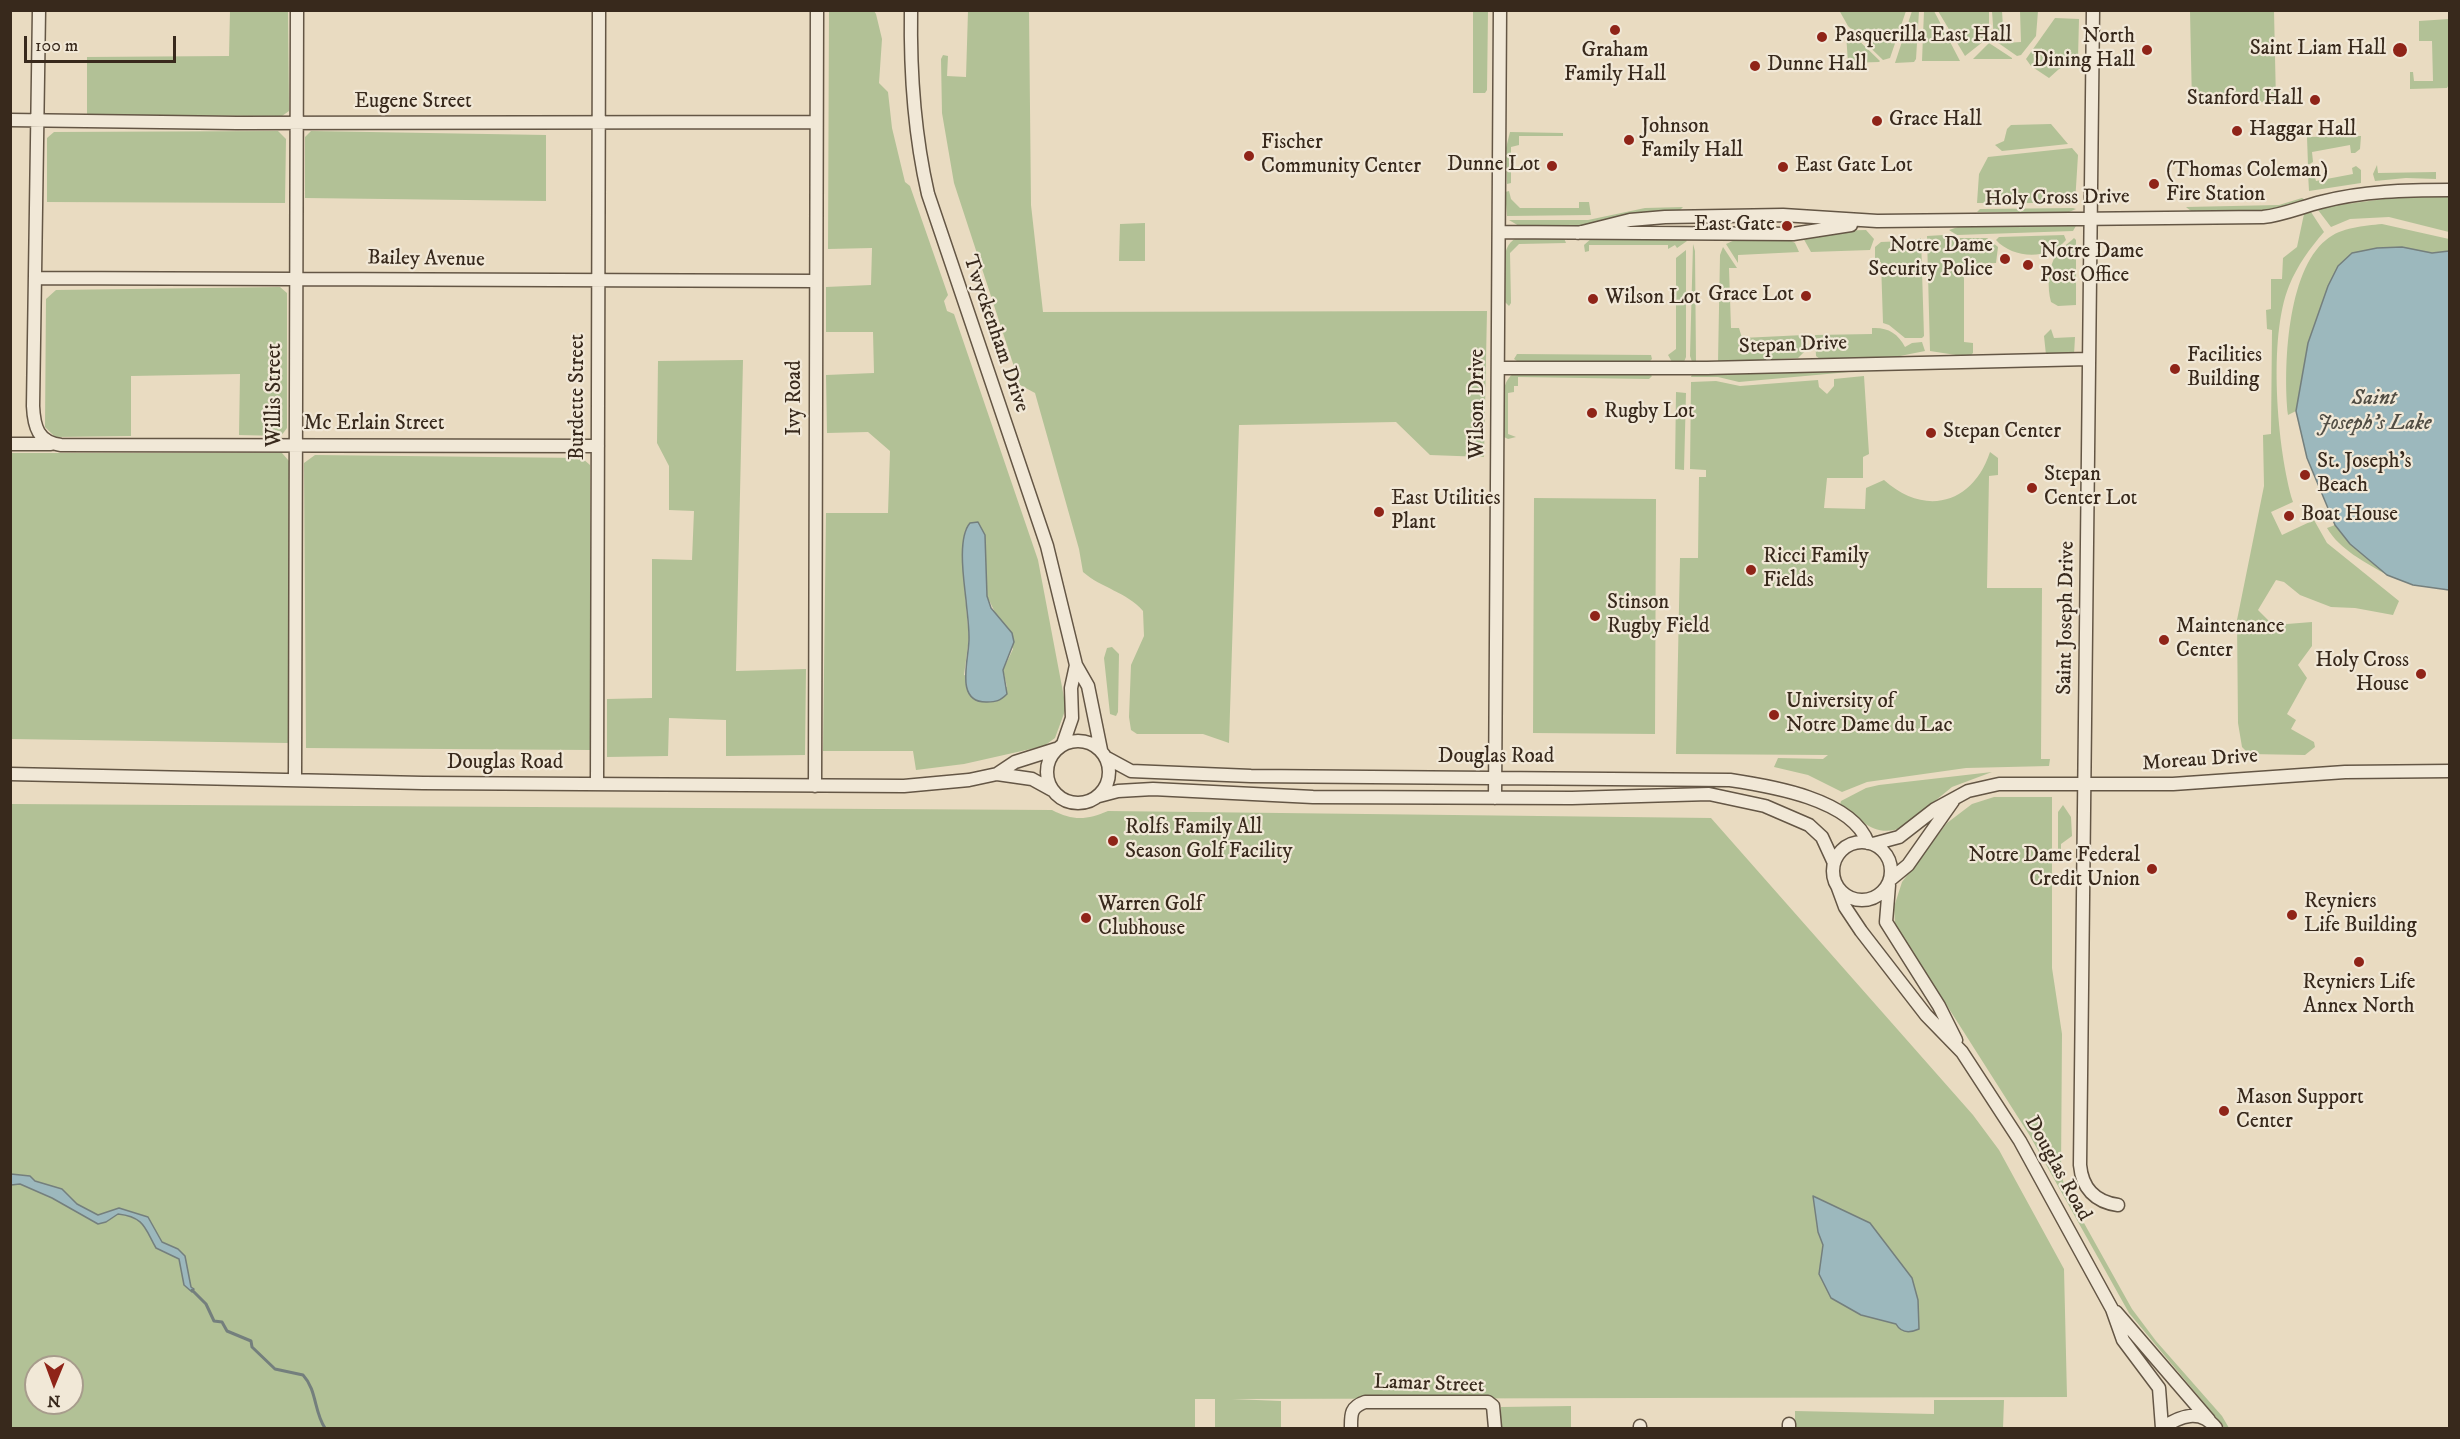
<!DOCTYPE html>
<html>
<head>
<meta charset="utf-8">
<style>
	body { margin:0 }
	#map { position:relative; width:2460px; height:1439px; overflow:hidden; background:#e9dbc1; font-family:"IM FELL DW Pica",serif }
	canvas { display:block }
	.frame { position:absolute; inset:0; border:12px solid #38291c; pointer-events:none }
	.north { position:absolute; left:24px; top:1355px; width:60px; height:60px; box-sizing:border-box; background:#f1e8d7; border:2px solid #a79c8c; border-radius:50%; rotate:181deg; font-size:16px; font-weight:700; line-height:24px; text-align:center; color:#38291c }
	.north::after { content:''; display:block; margin:auto; width:21px; height:27px; background:#8f2418; clip-path:polygon(50% 0,100% 100%,50% 72%,0 100%) }
	.scale { position:absolute; left:24px; top:36px; width:152px; height:27px; box-sizing:border-box; border:3px solid #38291c; border-top:0; padding-left:8px; font-size:18px; line-height:21px; white-space:nowrap; color:#38291c; -webkit-text-stroke:4px #f1e8d7; paint-order:stroke }
</style>
</head>
<body>
<div id="map">
<canvas width="2460" height="1439"></canvas>
<div class="frame"></div>
<div class="north">N</div>
<div class="scale">100 m</div>
</div>
<script>
const ctx = document.querySelector('canvas').getContext('2d');
ctx.lineJoin = 'round';
function fillPath(path, color) {
  ctx.fillStyle = color;
  ctx.fill(path, 'evenodd');
}
function strokePath(path, color, width, dash) {
  ctx.strokeStyle = color;
  ctx.lineWidth = width;
  ctx.lineCap = dash ? 'butt' : 'round';
  ctx.setLineDash(dash || []);
  ctx.stroke(path);
}
function write(font, color, halo, rows, align = 'center') {
  ctx.font = font + ' "IM FELL DW Pica",serif';
  ctx.lineWidth = 4.5;
  ctx.setLineDash([]);
  ctx.textBaseline = 'middle';
  ctx.strokeStyle = halo;
  ctx.fillStyle = color;
  for (const [text, x, y, turn = 0] of rows) {
    ctx.save();
    ctx.translate(x, y);
    ctx.rotate((+turn || 0) * Math.PI / 180);
    ctx.textAlign = isNaN(turn) ? turn : align;
    if (halo) ctx.strokeText(text, 0, 0);
    ctx.fillText(text, 0, 0);
    ctx.restore();
  }
}
fillPath(new Path2D(`
	M 1839,10 L 1906,11 L 1890,58 L 1883,60 L 1848,26 Z
	M 230,11 L 288,11 L 289,111 L 282,116 L 87,115 L 87,57 L 229,56 Z
	M 829,11 L 874,11 L 876,14 L 882,39 L 879,83 L 888,92 L 892,128 L 905,182 L 910,186 L 948,295 L 944,301 L 947,311 L 954,314 L 1038,560 L 1066,708 L 1055,738 L 1044,746 L 964,764 L 916,770 L 913,751 L 823,751 L 826,513 L 888,513 L 890,451 L 868,432 L 827,433 L 826,375 L 874,373 L 873,332 L 826,332 L 826,287 L 871,285 L 872,248 L 828,249 ZM 965,529 L 985,557 L 987,596 L 1013,649 L 1003,670 L 1007,687 L 964,675 L 969,638 L 963,573 Z
	M 968,11 L 1029,11 L 1031,205 L 1043,312 L 1487,311 L 1484,457 L 1430,455 L 1396,422 L 1239,425 L 1229,743 L 1203,734 L 1137,734 L 1131,730 L 1129,717 L 1131,665 L 1144,636 L 1143,611 C 1127,592 1101,588 1083,572 L 1079,549 L 1035,393 L 1020,385 L 954,183 L 942,113 L 941,59 L 943,55 L 948,56 L 947,76 L 966,77 Z
	M 1464,11 L 1488,11 L 1487,90 L 1485,93 L 1473,93 L 1473,12 Z
	M 1912,11 L 1919,11 L 1916,59 L 1914,62 L 1895,63 Z
	M 1924,11 L 1934,11 L 1960,61 L 1922,61 Z
	M 1938,11 L 1989,11 L 1989,37 L 1965,56 Z
	M 1992,11 L 2002,11 L 2004,43 L 2021,42 L 2020,11 L 2038,11 L 2036,36 L 2021,55 L 2017,56 L 1994,40 Z
	M 2190,11 L 2274,11 L 2276,102 L 2192,104 Z
	M 2055,18 L 2079,19 L 2078,58 L 2059,69 L 2049,78 L 2031,66 L 2026,59 Z
	M 2449,19 L 2450,82 L 2447,88 L 2410,89 L 2410,72 L 2413,72 L 2414,81 L 2433,81 L 2432,41 L 2419,41 L 2419,21 Z
	M 1849,31 L 1880,61 L 1879,62 L 1848,63 L 1846,33 Z
	M 1989,43 L 2012,58 L 2012,59 L 1973,59 Z
	M 2051,124 L 2068,144 L 2002,151 L 1995,145 L 2004,141 L 2007,129 L 2011,125 Z
	M 278,131 L 286,139 L 285,203 L 47,202 L 47,138 L 54,132 Z
	M 311,131 L 546,135 L 546,201 L 305,198 L 305,137 Z
	M 1510,132 L 1563,133 L 1563,136 L 1519,136 L 1519,145 L 1511,147 L 1511,183 L 1507,184 L 1506,148 Z
	M 2361,136 L 2360,149 L 2355,153 L 2351,153 L 2350,145 L 2312,152 L 2313,162 L 2308,165 L 2307,137 Z
	M 2072,148 L 2078,155 L 2075,203 L 1977,203 L 1979,174 L 1988,157 Z
	M 2377,165 L 2378,173 L 2436,172 L 2436,179 L 2406,178 L 2375,181 L 2373,174 Z
	M 2356,166 L 2361,170 L 2361,183 L 2309,191 L 2308,173 L 2314,174 L 2316,181 L 2353,174 L 2352,168 Z
	M 1509,191 L 1511,199 L 1520,208 L 1579,208 L 1579,202 L 1589,202 L 1591,215 L 1507,216 L 1505,192 Z
	M 2407,196 L 2449,196 L 2449,232 L 2389,217 L 2350,219 L 2331,227 L 2318,210 L 2331,206 Z
	M 2302,198 L 2305,200 L 2265,211 L 2191,211 L 2186,207 L 2279,205 Z
	M 1683,207 L 1676,214 L 1588,226 L 1519,226 L 1509,220 L 1588,220 L 1645,208 Z
	M 2073,208 L 2076,209 L 2069,212 L 1977,212 L 1980,209 Z
	M 2311,212 L 2324,232 C 2310,248 2297,266 2289,286 C 2268,337 2277,449 2293,502 L 2271,512 L 2282,535 L 2314,520 L 2327,543 L 2399,601 L 2393,615 L 2355,608 L 2331,607 L 2300,595 L 2284,582 L 2276,580 L 2258,610 L 2269,621 L 2287,624 L 2312,622 L 2312,646 L 2298,665 L 2307,678 L 2287,714 L 2296,720 L 2291,729 L 2314,742 L 2315,747 L 2305,755 L 2249,754 L 2242,747 L 2238,723 L 2237,620 L 2264,486 L 2263,435 L 2271,434 L 2272,330 L 2267,329 L 2266,310 L 2271,309 L 2271,279 L 2282,279 L 2283,258 L 2297,247 L 2304,214 Z
	M 1145,223 L 1145,261 L 1119,261 L 1120,224 Z
	M 2077,224 L 2073,231 L 1957,235 L 1949,230 L 1961,226 Z
	M 2382,224 L 2449,239 L 2449,251 L 2432,253 L 2402,247 L 2328,286 L 2308,343 L 2296,411 L 2288,415 C 2283,369 2287,271 2326,240 C 2341,227 2364,226 2382,224 Z
	M 1866,230 L 1874,239 L 1870,250 L 1811,252 L 1802,236 L 1828,231 Z
	M 1944,235 L 1953,238 L 1987,238 L 1998,247 L 1996,263 L 1964,264 L 1964,342 L 1973,343 L 1973,353 L 1969,357 L 1930,351 L 1927,236 Z
	M 2064,235 L 2066,240 C 2049,260 2013,259 1996,240 L 1999,237 Z
	M 1784,237 L 1795,243 L 1799,252 L 1738,255 L 1738,263 L 1726,244 L 1737,239 Z
	M 1517,238 L 1564,238 L 1566,243 L 1519,244 L 1510,253 L 1511,303 L 1509,306 L 1505,302 C 1505,284 1497,246 1517,238 Z
	M 1592,238 L 1685,239 L 1687,241 L 1677,248 L 1675,245 L 1668,249 L 1668,245 L 1589,245 L 1589,251 L 1585,252 L 1584,245 Z
	M 1921,238 L 1924,336 L 1922,338 L 1905,338 L 1889,325 L 1883,323 L 1881,262 L 1875,261 L 1875,247 L 1881,242 L 1905,241 L 1911,245 L 1914,240 Z
	M 2074,238 L 2076,240 L 2076,305 L 2058,306 L 2051,302 C 2047,287 2048,268 2056,255 C 2060,248 2068,244 2074,238 Z
	M 1693,244 L 1695,251 L 1696,362 L 1692,362 L 1690,356 Z
	M 1723,247 L 1737,268 L 1729,268 L 1731,328 L 1739,328 L 1742,338 L 1804,335 L 1804,352 L 1798,358 L 1718,362 L 1720,255 Z
	M 1686,250 L 1686,357 L 1684,362 L 1672,362 L 1668,355 L 1676,349 L 1676,258 Z
	M 280,287 L 287,293 L 287,428 L 281,436 L 239,435 L 240,374 L 131,376 L 131,436 L 55,437 L 45,427 L 46,299 L 56,290 Z
	M 1872,328 C 1887,327 1898,333 1905,347 L 1912,343 L 1922,342 L 1925,351 L 1895,357 L 1820,359 L 1816,356 L 1815,335 L 1872,334 Z
	M 2051,329 L 2054,338 L 2075,337 L 2074,355 L 2046,355 L 2044,336 Z
	M 1517,354 L 1651,355 L 1652,359 L 1649,362 L 1517,361 L 1514,359 Z
	M 743,360 L 736,671 L 806,669 L 805,755 L 726,756 L 726,720 L 669,718 L 668,756 L 607,757 L 607,699 L 652,698 L 652,559 L 692,560 L 694,511 L 669,510 L 669,466 L 657,443 L 658,361 Z
	M 1860,371 L 1739,382 L 1718,377 L 1691,377 L 1692,374 Z
	M 1513,374 L 1650,374 L 1652,376 L 1649,379 L 1518,377 L 1518,386 L 1514,386 L 1514,392 L 1508,393 L 1508,434 L 1516,437 L 1508,439 L 1504,437 C 1504,419 1497,385 1513,374 Z
	M 1864,376 L 1869,454 L 1863,457 L 1863,478 L 1827,478 L 1824,508 L 1865,509 L 1866,488 L 1884,480 C 1925,517 1973,504 1990,452 L 1998,458 L 1998,475 L 1989,476 L 1987,588 L 2042,588 L 2041,759 L 2050,759 L 2049,766 L 1966,768 L 1867,782 L 1842,792 L 1808,775 L 1774,767 L 1778,758 L 1823,759 L 1828,755 L 1676,754 L 1680,558 L 1698,558 L 1699,477 L 1706,477 L 1706,470 L 1690,469 L 1691,382 L 1716,381 L 1740,386 L 1818,380 L 1819,387 L 1827,394 L 1834,386 L 1834,379 Z
	M 1676,392 L 1686,393 L 1684,470 L 1675,469 Z
	M 11,453 L 282,453 L 289,461 L 288,743 L 11,739 Z
	M 315,455 L 582,458 L 590,465 L 591,750 L 306,748 L 304,463 Z
	M 1534,498 L 1656,499 L 1655,734 L 1533,733 Z
	M 2335,525 L 2350,544 L 2387,575 C 2365,562 2340,550 2327,528 Z
	M 1112,647 L 1119,654 L 1118,712 L 1116,716 L 1110,714 L 1104,658 L 1107,648 Z
	M 1992,772 L 1952,787 L 1903,827 C 1876,839 1861,820 1840,805 L 1841,801 L 1866,788 L 1879,785 Z
	M 1994,797 L 2052,797 L 2052,968 L 2062,1034 L 2061,1172 L 2065,1189 L 2132,1309 L 2156,1341 L 2222,1416 L 2229,1428 L 2225,1428 L 2129,1313 L 2030,1136 L 1895,924 L 1894,907 L 1902,882 L 1947,823 L 1972,804 Z
	M 11,804 L 1052,810 C 1073,821 1087,820 1108,811 L 1711,818 L 1973,1115 L 1999,1150 L 2064,1269 L 2067,1397 L 1232,1399 L 1281,1401 L 1281,1428 L 1215,1428 L 1215,1399 L 1195,1399 L 1195,1428 L 11,1428 ZM 36,1367 L 72,1367 L 72,1403 L 36,1403 Z
	M 2063,805 L 2071,817 L 2072,836 L 2061,844 L 2061,850 L 2058,850 L 2058,812 Z
	M 1934,1400 L 2004,1400 L 2003,1428 L 1795,1428 L 1795,1411 L 1934,1414 Z
	M 1571,1406 L 1571,1428 L 1501,1428 L 1501,1407 Z`), '#b2c196');
const water = new Path2D(`
	M 2402,247 L 2432,253 L 2449,251 L 2449,590 L 2413,585 L 2387,575 L 2350,544 L 2335,525 L 2307,458 L 2296,411 L 2308,343 L 2328,286 L 2338,266 L 2352,253 L 2377,248 Z
	M 978,522 L 985,535 L 987,596 L 991,608 L 1012,633 L 1014,642 L 1003,670 L 1007,694 C 1000,701 996,702 987,702 C 953,703 970,657 969,637 C 969,625 967,612 966,600 C 964,581 957,538 970,523 Z
	M 11,1174 L 30,1176 L 35,1181 L 62,1189 L 77,1204 L 98,1215 L 119,1208 L 148,1217 L 162,1242 L 178,1249 L 185,1256 L 191,1287 L 194,1289 L 192,1292 L 184,1285 L 179,1259 L 156,1248 C 145,1229 145,1217 118,1214 L 106,1222 L 98,1224 L 52,1198 L 20,1184 L 11,1185 Z
	M 1813,1196 L 1870,1223 L 1912,1278 L 1918,1300 L 1919,1329 C 1910,1333 1901,1333 1896,1324 L 1861,1315 L 1831,1298 L 1819,1274 L 1823,1245 L 1818,1232 Z`);
fillPath(water, '#9cb8bd');
strokePath(water, '#747f7d', 1.5);
strokePath(new Path2D(`
	M 192,1290 L 206,1304 L 214,1321 L 222,1322 L 227,1331 L 251,1341 L 252,1347 L 275,1369 L 303,1375 C 317,1390 314,1412 325,1428`), '#747f7d', 3);
const minor = new Path2D(`
	M 39,10 L 33,406 C 34,427 38,442 61,445 L 598,446
	M 911,10 C 910,73 914,133 928,194 L 1047,546 L 1076,665 L 1088,686 L 1101,750
	M 2093,10 L 2080,1165 C 2082,1188 2095,1202 2118,1205
	M 10,120 L 237,123 L 816,122
	M 1499,232 L 1793,234 L 1851,225
	M 1578,233 L 1630,220 L 1665,217 L 1783,215 L 1877,221 L 2263,217 C 2283,215 2301,207 2321,202 C 2363,191 2406,190 2450,190
	M 36,278 L 816,281
	M 1499,368 L 1707,368 L 2089,359
	M 10,444 L 51,444
	M1047 772a31 31 0 1 1 62 0a31 31 0 1 1-62 0Z
	M 1063,744 L 1072,718 L 1071,688 L 1076,665
	M 1107,758 L 1131,771 L 1251,776 L 1730,780 C 1770,786 1852,799 1868,843
	M 10,774 L 423,783 L 904,786 L 969,780 L 997,774 L 1015,762 L 1056,749
	M 997,774 L 1032,779 L 1052,790
	M 295,780 L 297,10
	M 597,784 L 599,10
	M 815,786 L 817,10
	M 1099,796 L 1118,791 L 1153,789 L 1313,797 L 1572,798 L 1709,794 L 1765,806 L 1809,825 L 1822,837 L 1834,863
	M 1495,798 L 1500,10
	M1833 871a29 29 0 1 1 58 0a29 29 0 1 1-58 0Z
	M 1873,844 L 1899,837 L 1935,809 L 1968,791 L 1999,784 L 2173,784 L 2345,772 L 2450,771
	M 1891,879 L 1908,865 L 1953,801
	M 1889,885 L 1886,922 L 1939,1006 L 1956,1040
	M 1838,888 L 1845,907 L 1861,931 L 1926,1015 L 1962,1052 L 2020,1141 L 2112,1309 L 2123,1340 L 2159,1388 L 2162,1428
	M 2116,1312 L 2209,1420
	M 1351,1428 C 1351,1415 1350,1407 1365,1402 L 1488,1402 L 1493,1406 L 1495,1428
	M 1640,1428 L 1640,1426
	M 1789,1428 L 1789,1424
	M 2162,1428 C 2180,1416 2200,1408 2216,1428`);
strokePath(minor, '#645645', 15);
strokePath(minor, '#f1e8d7', 12);
for (const [x, y, r, color] of [
	[1615,30,6,"#8f2418"],
	[1822,37,6,"#8f2418"],
	[2147,50,6,"#8f2418"],
	[2400,50,8,"#8f2418"],
	[1755,66,6,"#8f2418"],
	[2315,100,6,"#8f2418"],
	[1877,121,6,"#8f2418"],
	[2237,131,6,"#8f2418"],
	[1629,140,6,"#8f2418"],
	[1249,156,6,"#8f2418"],
	[1552,166,6,"#8f2418"],
	[1783,167,6,"#8f2418"],
	[2154,184,6,"#8f2418"],
	[1787,226,6,"#8f2418"],
	[2005,259,6,"#8f2418"],
	[2028,265,6,"#8f2418"],
	[1806,296,6,"#8f2418"],
	[1593,299,6,"#8f2418"],
	[2175,369,6,"#8f2418"],
	[1592,413,6,"#8f2418"],
	[1931,433,6,"#8f2418"],
	[2305,475,6,"#8f2418"],
	[2032,488,6,"#8f2418"],
	[1379,512,6,"#8f2418"],
	[2289,516,6,"#8f2418"],
	[1751,570,6,"#8f2418"],
	[1595,616,6,"#8f2418"],
	[2164,640,6,"#8f2418"],
	[2421,674,6,"#8f2418"],
	[1774,715,6,"#8f2418"],
	[1113,841,6,"#8f2418"],
	[2152,869,6,"#8f2418"],
	[2292,915,6,"#8f2418"],
	[1086,918,6,"#8f2418"],
	[2359,962,6,"#8f2418"],
	[2224,1111,6,"#8f2418"]
]) {
  const dot = new Path2D();
  dot.arc(x, y, r, 0, 2 * Math.PI);
  ctx.fillStyle = color;
  ctx.fill(dot);
  strokePath(dot, '#f1e8d7', 2);
}
write('21px', '#38291c', '#f1e8d7', [
	["Pasquerilla East Hall",1834,37],
	["North",2135,38,"right"],
	["Dining Hall",2135,62,"right"],
	["Saint Liam Hall",2386,50,"right"],
	["Graham",1615,52,"center"],
	["Family Hall",1615,76,"center"],
	["Dunne Hall",1767,66],
	["Stanford Hall",2303,100,"right"],
	["Grace Hall",1889,121],
	["Johnson",1641,128],
	["Family Hall",1641,152],
	["Haggar Hall",2249,131],
	["Fischer",1261,144],
	["Community Center",1261,168],
	["Dunne Lot",1540,166,"right"],
	["East Gate Lot",1795,167],
	["(Thomas Coleman)",2166,172],
	["Fire Station",2166,196],
	["East Gate",1775,226,"right"],
	["Notre Dame",1993,247,"right"],
	["Security Police",1993,271,"right"],
	["Notre Dame",2040,253],
	["Post Office",2040,277],
	["Grace Lot",1794,296,"right"],
	["Wilson Lot",1605,299],
	["Facilities",2187,357],
	["Building",2187,381],
	["Rugby Lot",1604,413],
	["Stepan Center",1943,433],
	["St. Joseph's",2317,463],
	["Beach",2317,487],
	["Stepan",2044,476],
	["Center Lot",2044,500],
	["East Utilities",1391,500],
	["Plant",1391,524],
	["Boat House",2301,516],
	["Ricci Family",1763,558],
	["Fields",1763,582],
	["Stinson",1607,604],
	["Rugby Field",1607,628],
	["Maintenance",2176,628],
	["Center",2176,652],
	["Holy Cross",2409,662,"right"],
	["House",2409,686,"right"],
	["University of",1786,703],
	["Notre Dame du Lac",1786,727],
	["Rolfs Family All",1125,829],
	["Season Golf Facility",1125,853],
	["Notre Dame Federal",2140,857,"right"],
	["Credit Union",2140,881,"right"],
	["Reyniers",2304,903],
	["Life Building",2304,927],
	["Warren Golf",1098,906],
	["Clubhouse",1098,930],
	["Reyniers Life",2359,984,"center"],
	["Annex North",2359,1008,"center"],
	["Mason Support",2236,1099],
	["Center",2236,1123]
], 'left');
write('21px', '#38291c', '#f1e8d7', [
	["Eugene Street",413,103],
	["Holy Cross Drive",2057,199,-1],
	["Bailey Avenue",426,260,1],
	["Twyckenham Drive",995,334,71],
	["Stepan Drive",1793,346,-2],
	["Willis Street",276,395,-90],
	["Burdette Street",579,397,-90],
	["Ivy Road",796,398,-90],
	["Wilson Drive",1479,404,-90],
	["Mc Erlain Street",374,425],
	["Saint Joseph Drive",2067,618,-89],
	["Douglas Road",1496,758],
	["Moreau Drive",2200,761,-4],
	["Douglas Road",505,764],
	["Douglas Road",2057,1169,61],
	["Lamar Street",1429,1385,2]
]);
write('italic 22px', '#514d44', '#f1e8d7', [
	["Saint",2374,399],
	["Joseph's Lake",2374,424]
]);
</script>
</body>
</html>
